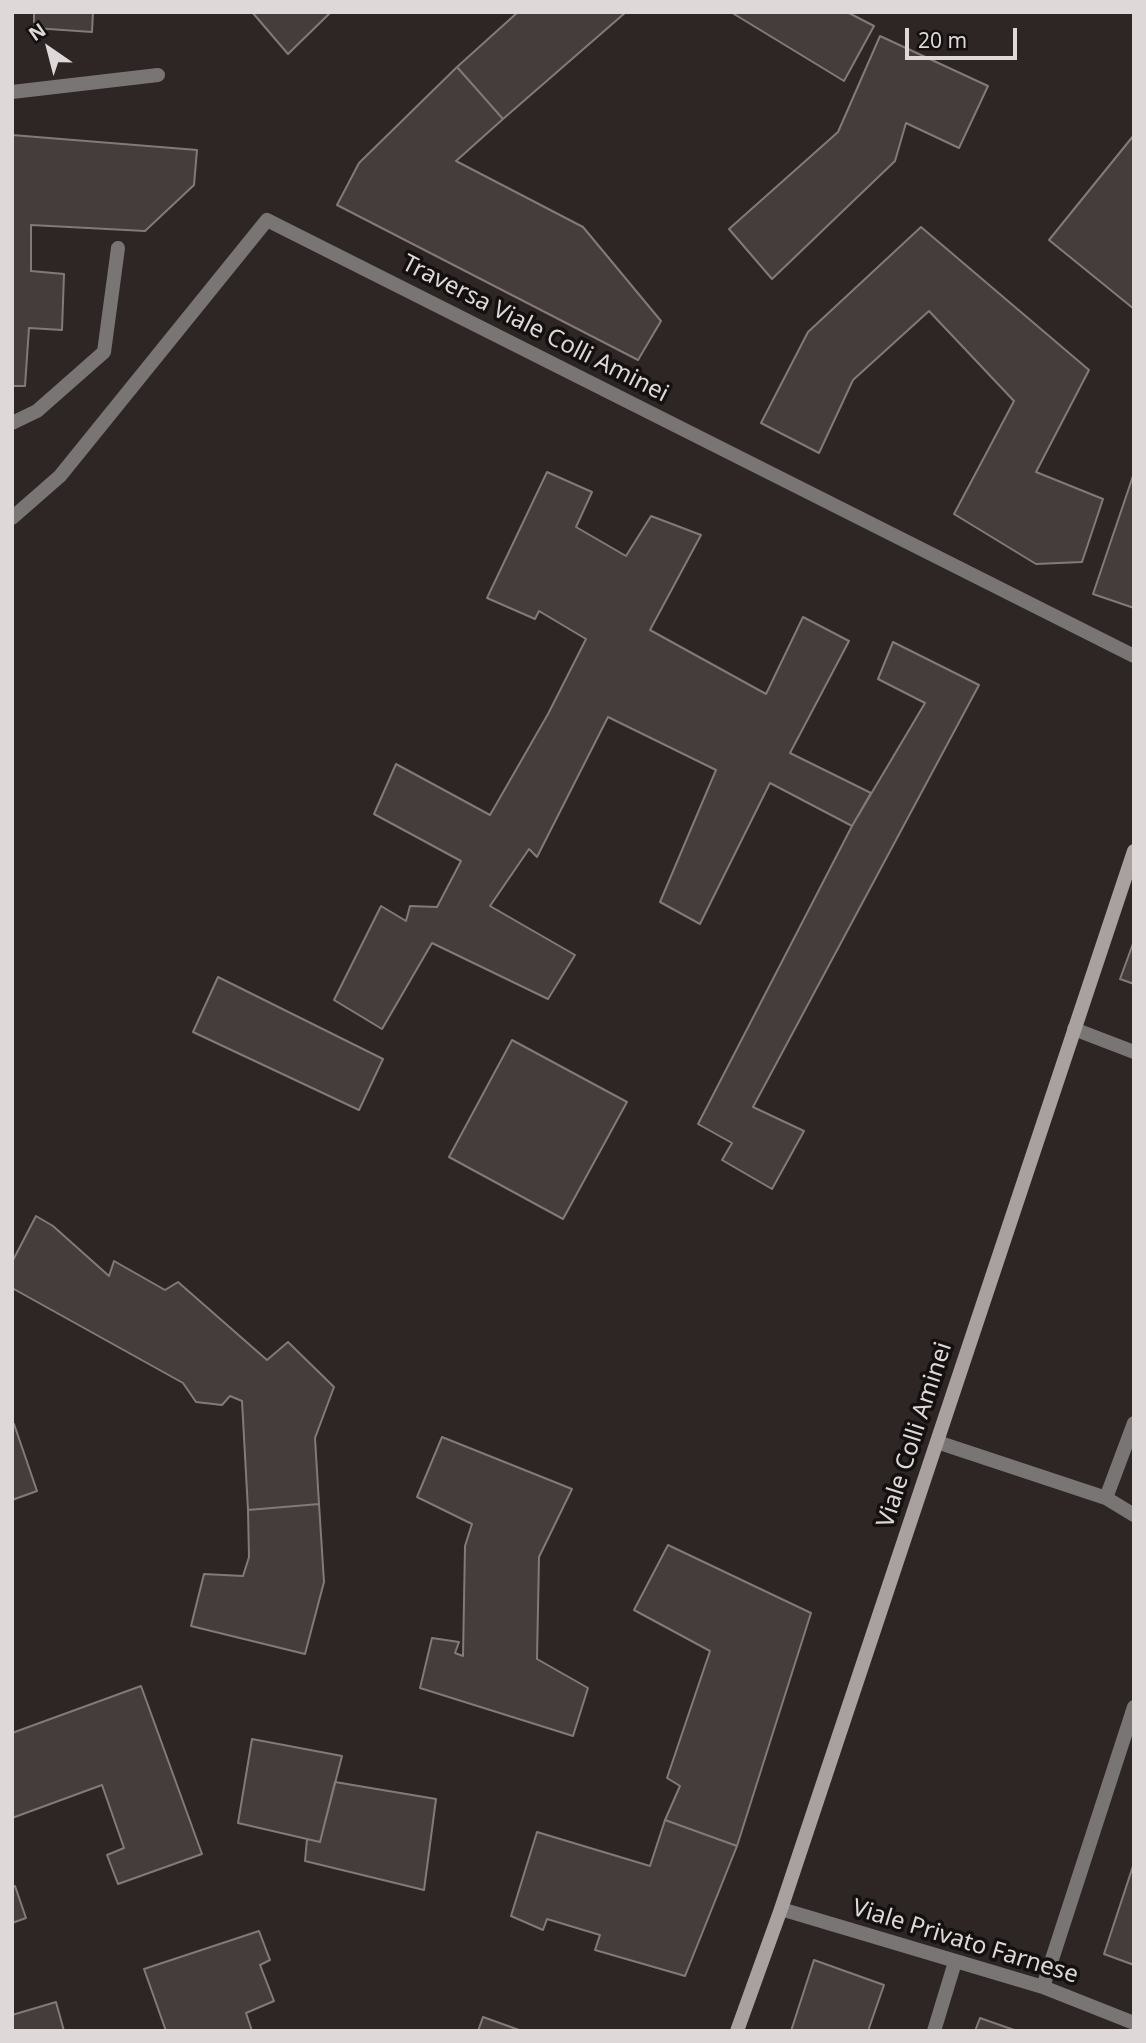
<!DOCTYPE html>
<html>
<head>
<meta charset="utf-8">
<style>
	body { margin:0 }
	#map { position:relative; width:1146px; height:2043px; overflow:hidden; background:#2d2624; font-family:"Noto Sans",sans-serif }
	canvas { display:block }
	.frame { position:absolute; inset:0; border:14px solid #ded9d8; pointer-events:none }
	.north { position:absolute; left:14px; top:14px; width:70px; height:70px; -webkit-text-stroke:5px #13100f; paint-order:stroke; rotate:325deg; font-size:19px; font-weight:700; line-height:28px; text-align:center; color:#ded9d8 }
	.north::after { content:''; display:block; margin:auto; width:24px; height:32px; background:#ded9d8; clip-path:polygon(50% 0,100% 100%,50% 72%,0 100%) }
	.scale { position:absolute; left:905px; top:28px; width:112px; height:32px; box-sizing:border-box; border:4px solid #ded9d8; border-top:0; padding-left:9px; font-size:21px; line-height:24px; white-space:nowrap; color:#ded9d8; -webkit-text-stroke:5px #13100f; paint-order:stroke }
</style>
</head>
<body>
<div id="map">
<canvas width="1146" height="2043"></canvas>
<div class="frame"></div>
<div class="north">N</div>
<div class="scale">20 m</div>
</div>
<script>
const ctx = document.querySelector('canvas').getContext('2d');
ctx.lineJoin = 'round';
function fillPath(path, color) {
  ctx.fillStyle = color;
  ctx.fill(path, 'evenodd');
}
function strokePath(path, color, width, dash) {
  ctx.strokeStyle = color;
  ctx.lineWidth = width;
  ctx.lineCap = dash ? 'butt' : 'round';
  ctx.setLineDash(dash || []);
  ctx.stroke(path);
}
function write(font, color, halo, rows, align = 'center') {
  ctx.font = font + ' "Noto Sans",sans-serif';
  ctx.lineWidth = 7;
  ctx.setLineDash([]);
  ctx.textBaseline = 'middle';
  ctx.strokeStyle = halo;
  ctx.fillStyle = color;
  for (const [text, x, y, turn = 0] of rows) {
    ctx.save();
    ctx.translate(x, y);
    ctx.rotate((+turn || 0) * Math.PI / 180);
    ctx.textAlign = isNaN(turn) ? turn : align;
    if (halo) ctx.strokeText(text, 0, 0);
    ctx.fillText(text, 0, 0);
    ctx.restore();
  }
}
const building = new Path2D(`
	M 34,12 L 93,12 L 92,32 L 34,28 Z
	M 252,12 L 331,12 L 288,54 Z
	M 518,12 L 626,12 L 503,119 L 457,67 Z
	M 735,12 L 847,12 L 874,26 L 844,81 L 734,14 Z
	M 880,36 L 988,86 L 959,148 L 906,123 L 895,161 L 772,279 L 729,229 L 838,132 Z
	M 457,67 L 503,119 L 456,161 L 583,227 L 661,321 L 638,360 L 337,205 L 359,163 Z
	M 12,135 L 197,150 L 194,185 L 145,231 L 31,225 L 31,271 L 64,274 L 62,330 L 29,328 L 25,386 L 12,386 Z
	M 1134,135 L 1134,309 L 1049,240 Z
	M 921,227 L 1089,370 L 1036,472 L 1103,499 L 1082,562 L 1036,564 L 954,514 L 1014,401 L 929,311 L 853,380 L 819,453 L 761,423 L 808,332 Z
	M 547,472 L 592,492 L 576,527 L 626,556 L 651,516 L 701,535 L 650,630 L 766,694 L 803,617 L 849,641 L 790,753 L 871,793 L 852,826 L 770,783 L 700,924 L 660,902 L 716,770 L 608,717 L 537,857 L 529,849 L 490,906 L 575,955 L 548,999 L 432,943 L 382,1029 L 334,1000 L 381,906 L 406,921 L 410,906 L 437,907 L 461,861 L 374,814 L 396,764 L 490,815 L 548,714 L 586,639 L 539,611 L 535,619 L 487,598 Z
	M 1134,473 L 1134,608 L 1093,594 Z
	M 893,642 L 979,685 L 753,1107 L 804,1131 L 772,1189 L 722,1160 L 732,1143 L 698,1124 L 852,826 L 925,703 L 878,679 Z
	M 1134,941 L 1134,984 L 1120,979 Z
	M 218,977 L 383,1059 L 359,1110 L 193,1032 Z
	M 512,1040 L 627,1102 L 563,1219 L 449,1157 Z
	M 36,1216 L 53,1226 L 109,1276 L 114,1261 L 165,1290 L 178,1282 L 267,1360 L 288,1342 L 334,1387 L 315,1438 L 319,1504 L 248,1510 L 242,1401 L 230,1396 L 222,1405 L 196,1402 L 183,1383 L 12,1288 L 12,1262 Z
	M 14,1424 L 37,1491 L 12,1500 L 12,1425 Z
	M 442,1437 L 572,1489 L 539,1557 L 537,1659 L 588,1688 L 573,1736 L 420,1688 L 432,1638 L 459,1642 L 455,1653 L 463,1656 L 465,1546 L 472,1524 L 417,1497 Z
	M 319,1504 L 324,1582 L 305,1654 L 191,1626 L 204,1574 L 243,1576 L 249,1557 L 248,1510 Z
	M 668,1545 L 811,1613 L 737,1846 L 665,1820 L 680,1786 L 667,1778 L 710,1651 L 634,1610 Z
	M 141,1686 L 202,1854 L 118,1884 L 107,1855 L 124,1848 L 102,1785 L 12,1818 L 12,1733 Z
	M 252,1739 L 342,1756 L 320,1842 L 238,1823 Z
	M 335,1782 L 436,1799 L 424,1890 L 305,1861 L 307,1839 L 320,1842 Z
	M 665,1820 L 737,1846 L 685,1976 L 595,1950 L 600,1935 L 547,1919 L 543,1930 L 511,1916 L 537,1832 L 650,1866 Z
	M 1133,1866 L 1134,1867 L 1134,1965 L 1104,1954 Z
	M 15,1886 L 26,1918 L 12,1923 L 12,1887 Z
	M 259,1931 L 270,1960 L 260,1965 L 274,2001 L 246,2013 L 252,2031 L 166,2031 L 144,1969 Z
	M 814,1960 L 884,1985 L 868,2031 L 791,2031 Z
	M 56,2002 L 64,2031 L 12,2031 L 12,2015 Z
	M 483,2017 L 522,2031 L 478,2031 Z
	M 980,2018 L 1017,2031 L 975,2031 Z`);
fillPath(building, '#453d3b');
strokePath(building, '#837a78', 2);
strokePath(new Path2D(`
	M 12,92 L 158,75
	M 12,423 L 37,411 L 104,352 L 118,248`), '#797574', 14);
strokePath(new Path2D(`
	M 12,518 L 60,476 L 267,220 L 1134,656
	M 1074,1029 L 1134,1052
	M 937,1442 L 1106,1498 L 1134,1515
	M 1106,1498 L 1134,1423
	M 781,1909 L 1043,1987 L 1134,2023
	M 1043,1987 L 1134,1707
	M 934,2031 L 955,1962`), '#797574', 14);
strokePath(new Path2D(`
	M 737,2031 L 781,1909 L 1134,851`), '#a8a1a0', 14);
write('24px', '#ded9d8', '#13100f', [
	["Traversa Viale Colli Aminei",535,329,27],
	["Viale Colli Aminei",915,1435,-72],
	["Viale Privato Farnese",965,1942,17]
]);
</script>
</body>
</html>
